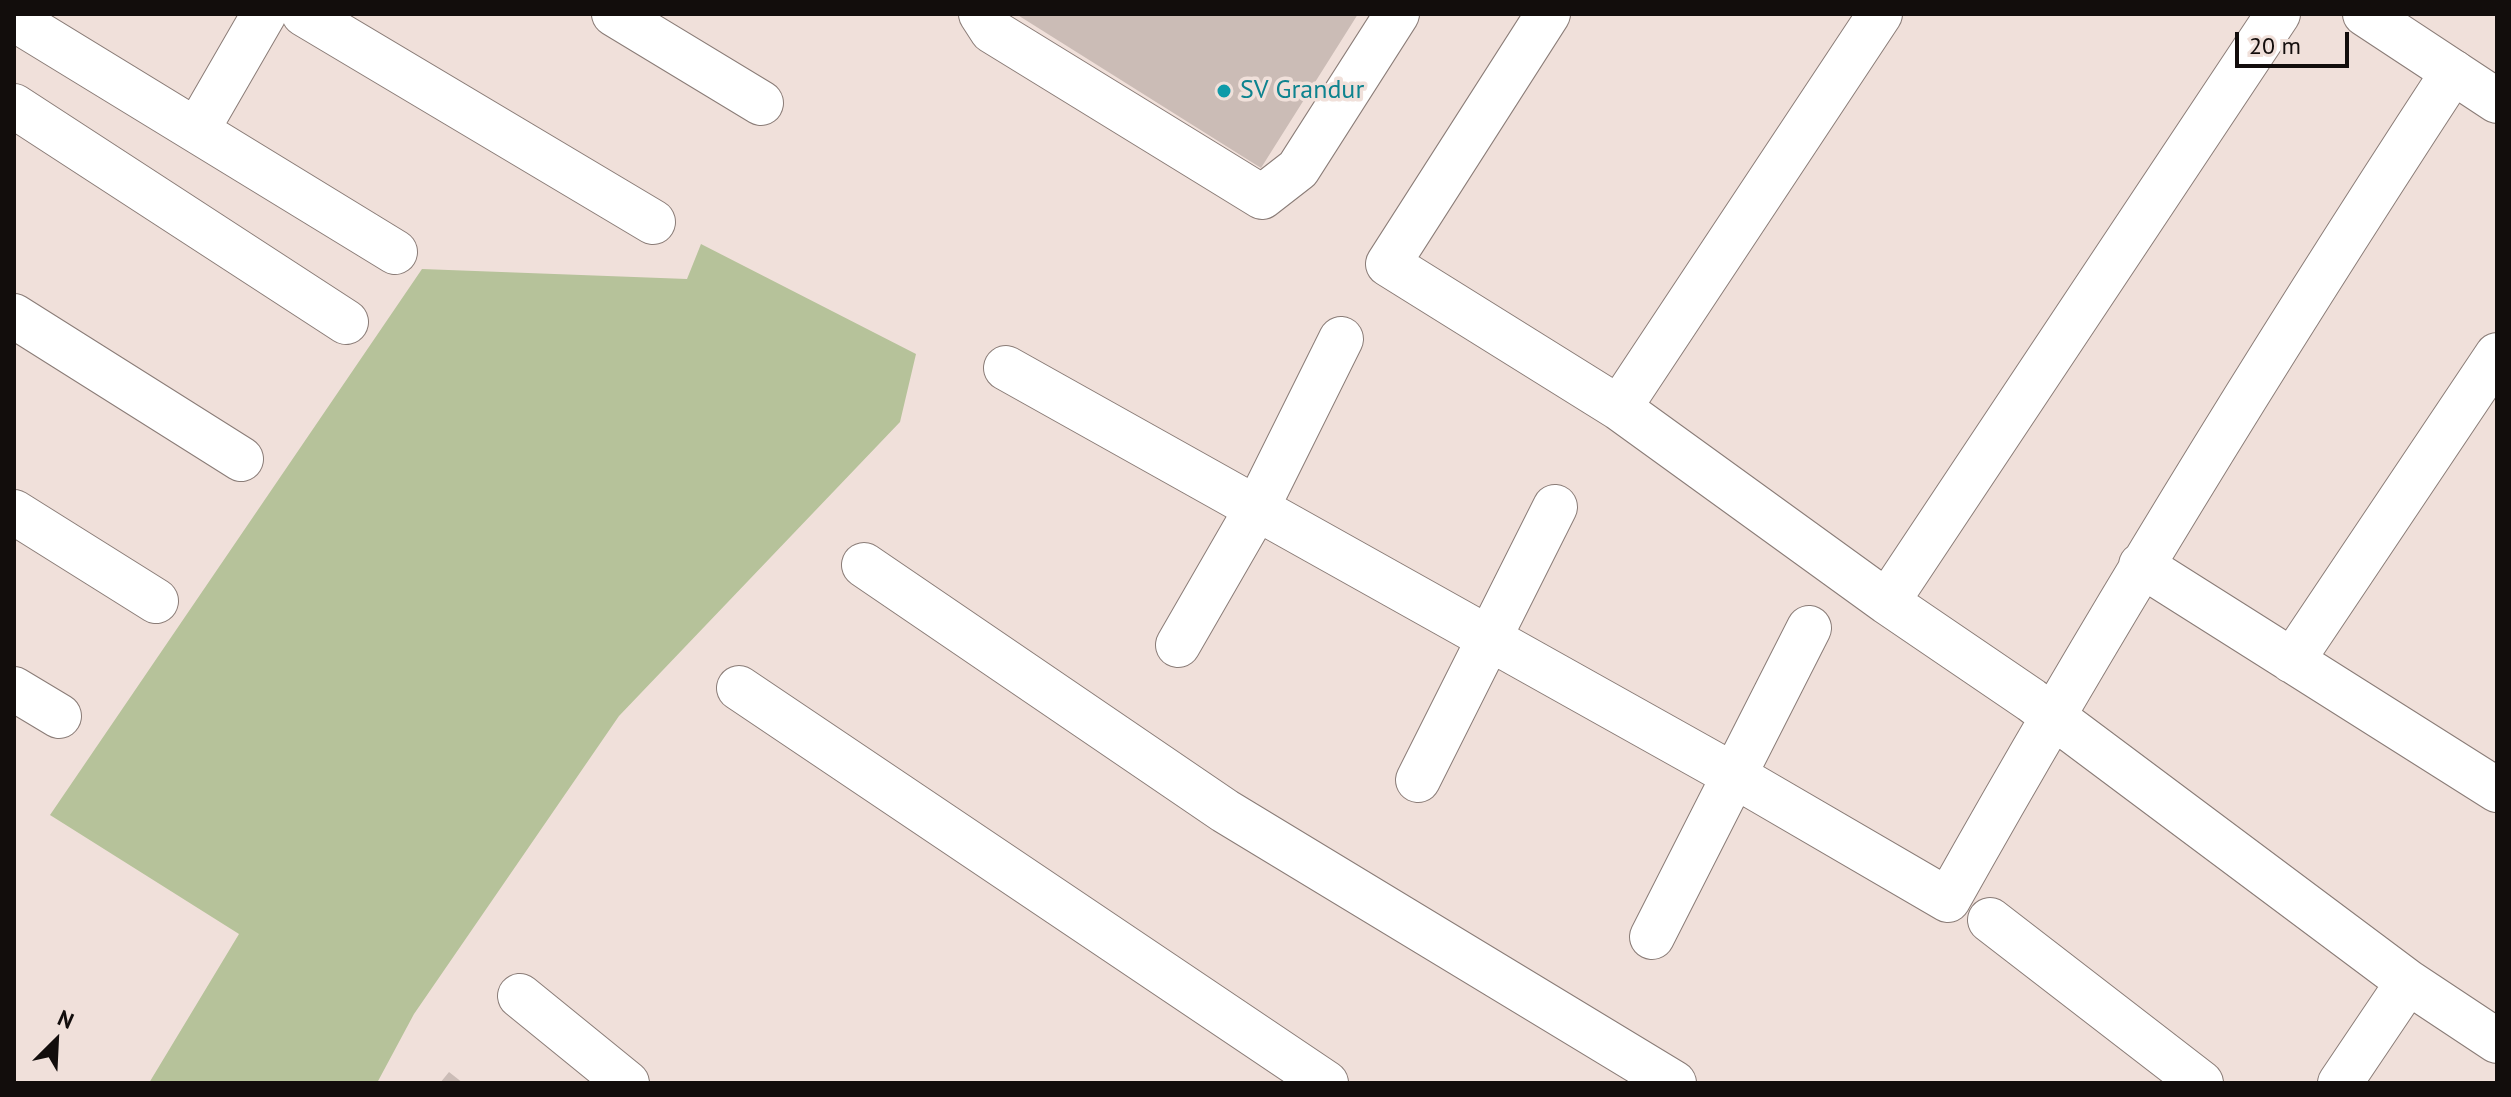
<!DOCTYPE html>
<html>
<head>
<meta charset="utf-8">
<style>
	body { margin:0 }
	#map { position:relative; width:2511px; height:1097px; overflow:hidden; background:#f0e0da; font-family:"PT Sans",sans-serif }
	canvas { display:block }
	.frame { position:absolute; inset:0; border:16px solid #120d0c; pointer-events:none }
	.north { position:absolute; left:16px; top:1001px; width:80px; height:80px; -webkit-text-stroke:6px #f0e0da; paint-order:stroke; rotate:24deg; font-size:22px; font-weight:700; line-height:32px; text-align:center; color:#120d0c }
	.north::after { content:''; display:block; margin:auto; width:28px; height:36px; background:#120d0c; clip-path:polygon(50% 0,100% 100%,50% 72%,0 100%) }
	.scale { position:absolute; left:2235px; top:32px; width:114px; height:36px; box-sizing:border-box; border:4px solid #120d0c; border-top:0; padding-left:10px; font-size:24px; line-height:28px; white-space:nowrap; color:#120d0c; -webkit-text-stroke:6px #f0e0da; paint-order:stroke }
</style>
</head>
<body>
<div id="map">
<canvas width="2511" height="1097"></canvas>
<div class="frame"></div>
<div class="north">N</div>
<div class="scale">20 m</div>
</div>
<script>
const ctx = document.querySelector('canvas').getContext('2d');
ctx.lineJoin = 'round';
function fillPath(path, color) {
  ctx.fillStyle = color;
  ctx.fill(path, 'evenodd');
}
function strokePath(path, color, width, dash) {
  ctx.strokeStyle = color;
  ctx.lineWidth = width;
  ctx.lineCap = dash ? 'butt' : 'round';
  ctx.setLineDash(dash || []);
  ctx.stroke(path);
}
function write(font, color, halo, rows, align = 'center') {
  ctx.font = font + ' "PT Sans",sans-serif';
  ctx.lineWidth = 7;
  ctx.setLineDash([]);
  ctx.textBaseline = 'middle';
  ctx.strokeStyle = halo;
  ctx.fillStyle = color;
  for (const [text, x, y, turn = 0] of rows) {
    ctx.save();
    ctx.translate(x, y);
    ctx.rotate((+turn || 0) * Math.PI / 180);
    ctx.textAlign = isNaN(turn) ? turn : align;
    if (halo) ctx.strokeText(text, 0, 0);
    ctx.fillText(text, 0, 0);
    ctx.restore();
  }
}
fillPath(new Path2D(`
	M 701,244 L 916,354 L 900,422 L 619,716 L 414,1014 L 377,1083 L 149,1083 L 239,934 L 50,815 L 422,269 L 687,279 Z`), '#b6c29a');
fillPath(new Path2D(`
	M 1016,14 L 1358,14 L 1261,168 Z
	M 449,1072 L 463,1083 L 440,1083 Z`), '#cbbcb6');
const minor = new Path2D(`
	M 304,14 L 653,222
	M 614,14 L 761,103
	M 981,14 L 992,31 L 1262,197 L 1298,169 L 1397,14
	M 1548,14 L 1388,264 L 1619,408 L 1887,602 L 2031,700 L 2408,982 L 2497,1041
	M 14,19 L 395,252
	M 14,106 L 346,322
	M 197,130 L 264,14
	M 14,316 L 241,459
	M 1006,368 L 1735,776 L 1948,900 C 2106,618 2276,343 2453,72
	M 1619,408 L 1880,14
	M 14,512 L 156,601
	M 864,565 L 1225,811 L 1674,1083
	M 2141,565 L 2497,790
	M 1887,602 L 2278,14
	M 1178,645 L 1257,508 L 1341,339
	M 2292,661 L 2497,355
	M 739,688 L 1326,1083
	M 14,689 L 59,716
	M 1418,780 L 1555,507
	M 1990,920 L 2201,1083
	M 1652,937 L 1809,628
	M 520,996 L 627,1083
	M 2340,1083 L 2408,982`);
const tertiary = new Path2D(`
	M 2365,14 L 2497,101`);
strokePath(minor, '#8a7c77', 46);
strokePath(tertiary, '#8a7c77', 46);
strokePath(minor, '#fff', 44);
strokePath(tertiary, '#fff', 44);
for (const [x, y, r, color] of [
	[1224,91,8,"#0f9aa8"]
]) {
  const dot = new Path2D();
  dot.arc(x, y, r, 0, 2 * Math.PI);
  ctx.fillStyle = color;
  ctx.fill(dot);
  strokePath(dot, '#f0e0da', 3);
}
write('26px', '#0d838f', '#f0e0da', [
	["SV Grandur",1240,91]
], 'left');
</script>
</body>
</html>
